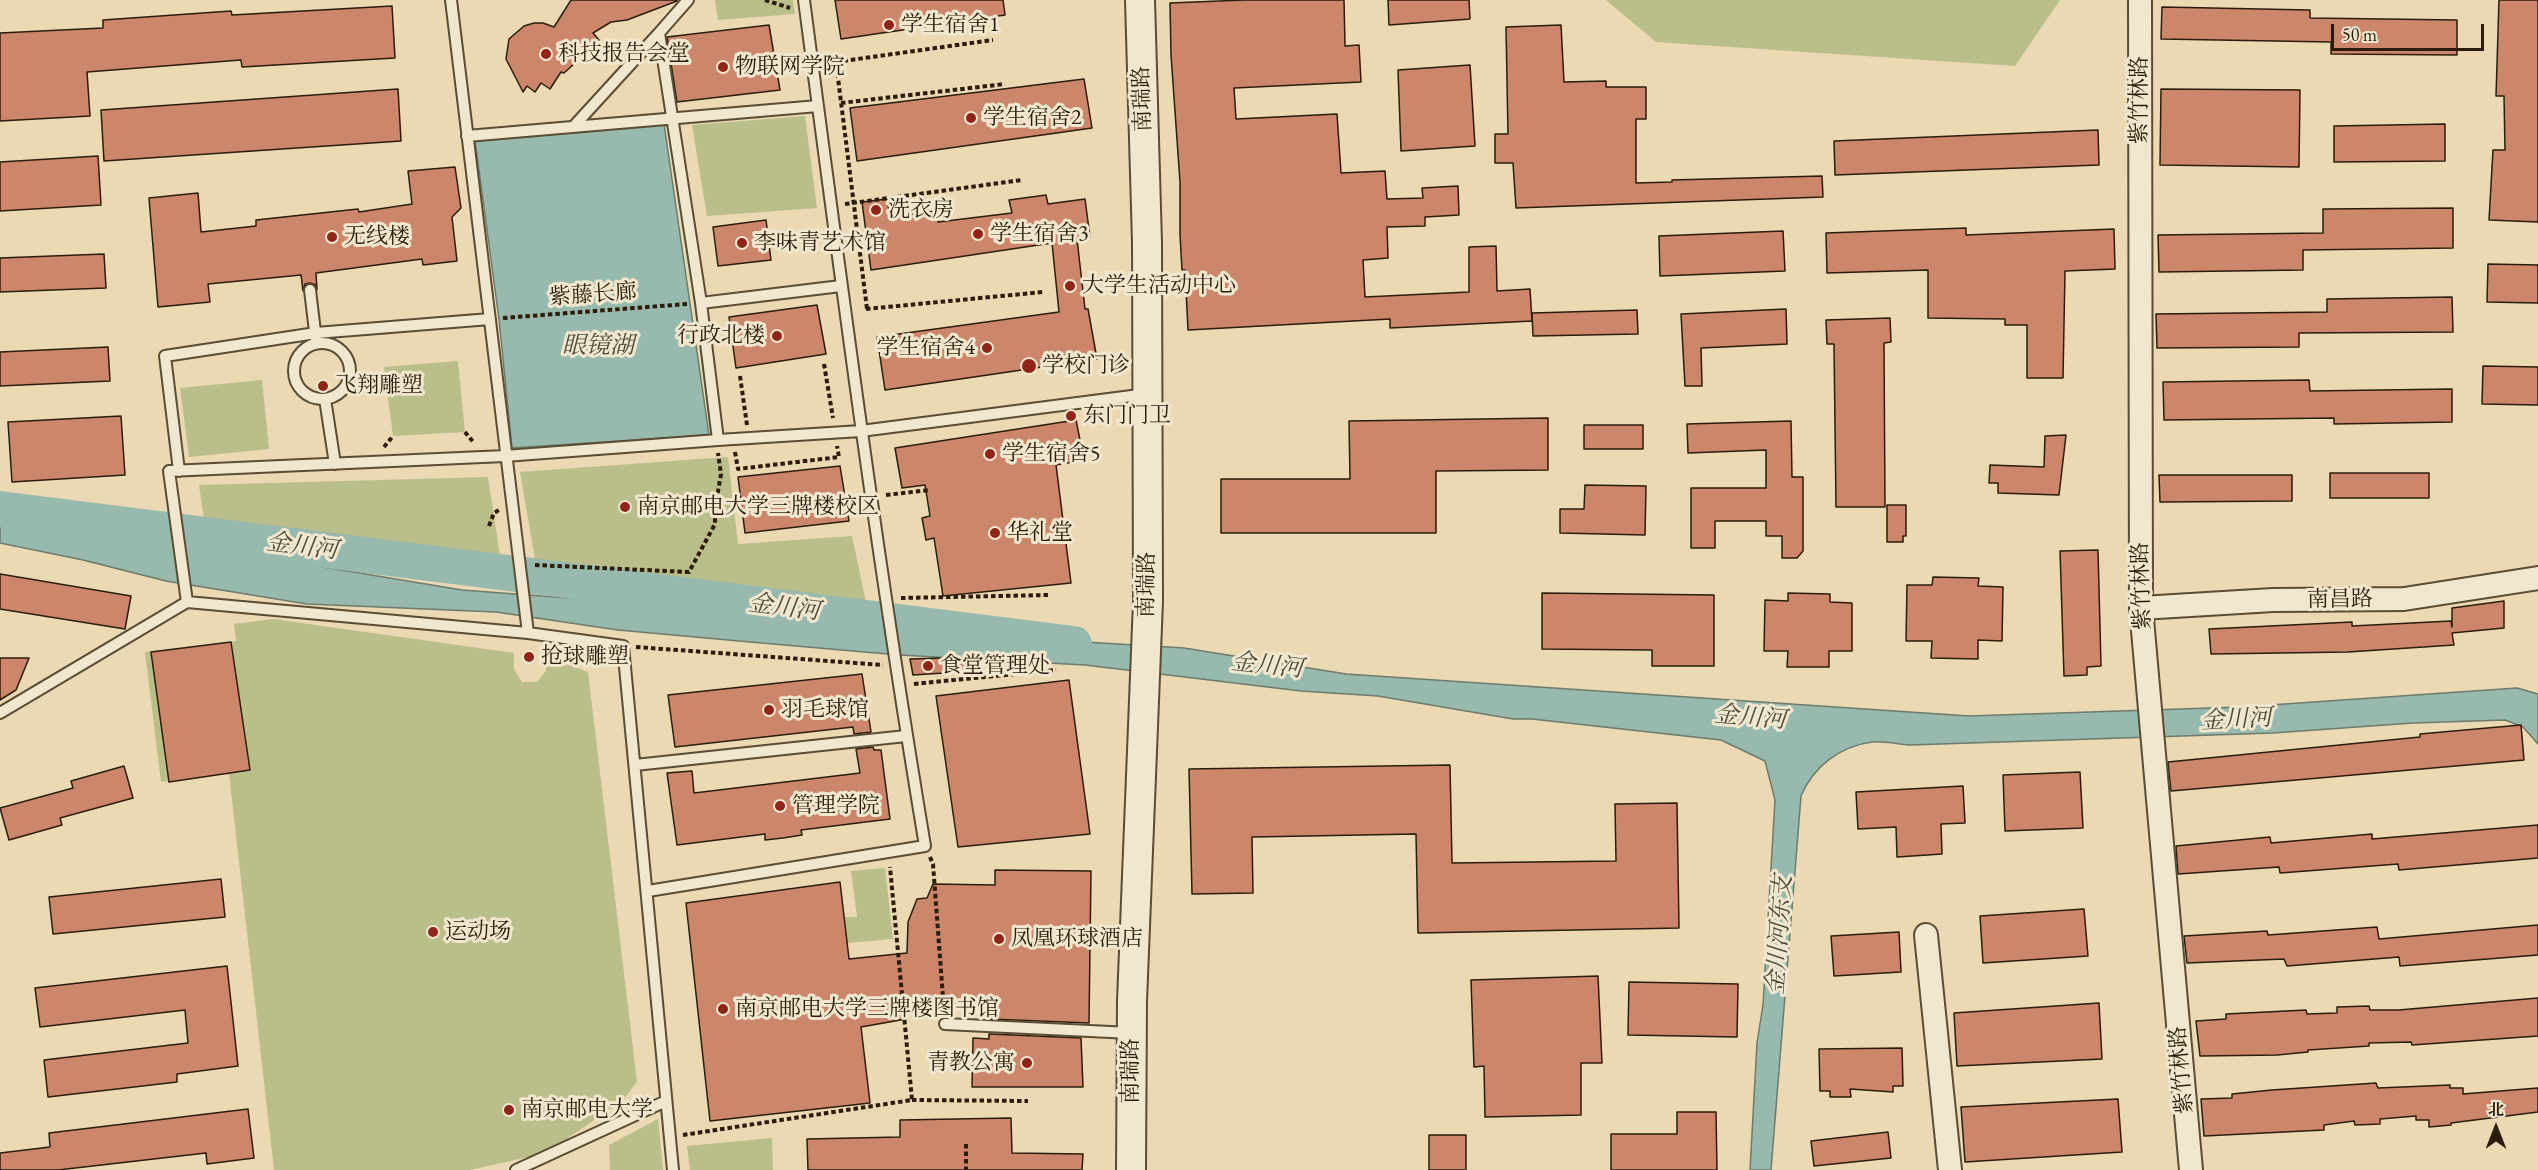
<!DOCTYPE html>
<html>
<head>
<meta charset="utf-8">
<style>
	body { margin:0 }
	#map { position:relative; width:2538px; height:1170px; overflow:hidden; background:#ead9b3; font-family:"EB Garamond","Noto Serif SC",serif }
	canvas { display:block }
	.north { position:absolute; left:2466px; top:1098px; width:60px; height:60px; -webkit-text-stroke:4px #f1e6ce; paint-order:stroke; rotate:0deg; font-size:16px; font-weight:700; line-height:24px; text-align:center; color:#2b1d0a }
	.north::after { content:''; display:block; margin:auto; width:21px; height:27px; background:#2b1d0a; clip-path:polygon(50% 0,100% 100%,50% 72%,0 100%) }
	.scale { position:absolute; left:2331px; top:24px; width:153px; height:27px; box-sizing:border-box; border:3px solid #2b1d0a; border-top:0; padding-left:8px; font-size:18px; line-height:21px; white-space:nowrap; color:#2b1d0a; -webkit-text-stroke:4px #f1e6ce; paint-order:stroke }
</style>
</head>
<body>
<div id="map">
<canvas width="2538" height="1170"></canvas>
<div class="north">北</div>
<div class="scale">50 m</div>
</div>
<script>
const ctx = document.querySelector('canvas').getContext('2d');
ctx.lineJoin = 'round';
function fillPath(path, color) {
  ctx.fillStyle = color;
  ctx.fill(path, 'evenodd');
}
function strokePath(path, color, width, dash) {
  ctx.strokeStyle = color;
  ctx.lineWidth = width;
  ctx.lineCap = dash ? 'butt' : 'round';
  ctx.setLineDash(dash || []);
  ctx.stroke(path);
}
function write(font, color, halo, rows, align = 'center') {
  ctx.font = font + ' "EB Garamond","Noto Serif SC",serif';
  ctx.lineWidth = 6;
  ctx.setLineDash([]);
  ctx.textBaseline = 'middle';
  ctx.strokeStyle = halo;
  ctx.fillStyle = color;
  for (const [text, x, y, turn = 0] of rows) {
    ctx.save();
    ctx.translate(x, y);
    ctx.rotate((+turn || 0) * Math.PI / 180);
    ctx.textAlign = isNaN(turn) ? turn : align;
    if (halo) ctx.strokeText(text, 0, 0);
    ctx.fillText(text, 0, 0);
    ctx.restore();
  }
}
fillPath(new Path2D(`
	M 715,0 L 793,0 L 795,14 L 718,20 Z
	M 1606,0 L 2060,0 L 2015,66 L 1656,42 Z
	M 805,116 L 817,208 L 707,216 L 692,125 Z
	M 458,361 L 465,432 L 393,436 L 384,367 Z
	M 262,380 L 269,449 L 189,457 L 180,388 Z
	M 728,457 L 738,544 L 852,536 L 868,612 L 539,582 L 520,472 Z
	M 488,477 L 504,582 L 206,532 L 199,485 Z
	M 273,619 L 514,653 L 514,669 L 522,682 L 537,682 L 546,671 L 545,656 L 588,672 L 637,1082 L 622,1101 L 546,1153 L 470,1170 L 274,1170 L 229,774 L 161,782 L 145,652 L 236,641 L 234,624 Z
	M 885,868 L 893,939 L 847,943 L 844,917 L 857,917 L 851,871 Z
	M 658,1119 L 663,1170 L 610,1170 L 609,1145 Z
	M 772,1138 L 773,1170 L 690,1170 L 687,1146 Z`), '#babe8a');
const water = new Path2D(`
	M 664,124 L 709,435 L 512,448 L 499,319 L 475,140 Z
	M 0,519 L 299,563 L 462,590 L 674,606 L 970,635 L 1184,648 L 1346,674 L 1969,716 L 2241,707 L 2517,688 L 2538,694 L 2538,744 L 2523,727 L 2505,720 L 2413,723 L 2273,733 L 1910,745 C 1898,744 1884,741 1872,742 C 1840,746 1813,767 1801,796 L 1771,1170 L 1750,1170 L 1757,1043 L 1763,1005 L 1775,800 L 1765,761 L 1721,740 L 1532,719 L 1513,719 L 1378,696 L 1301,691 L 1085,665 L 899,655 L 739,641 L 618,630 L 496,612 L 307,604 L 166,581 L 83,560 L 0,543 Z`);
fillPath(water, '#98baae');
strokePath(water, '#6c7b6c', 1.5);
strokePath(new Path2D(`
	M 0,509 L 1074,644`), '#98baae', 36);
const building = new Path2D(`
	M 571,0 L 677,0 L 677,1 L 627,20 L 611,22 L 593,33 L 599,40 L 591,46 L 595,45 L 564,73 L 561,72 L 550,89 L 541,83 L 535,92 L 527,86 L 523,92 L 506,59 L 509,39 L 524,26 L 534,23 L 543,23 L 554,27 Z
	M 835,0 L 1003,0 L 1005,15 L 841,39 Z
	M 1244,0 L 1344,0 L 1345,46 L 1359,45 L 1361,82 L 1234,88 L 1236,119 L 1337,114 L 1341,173 L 1385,171 L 1387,199 L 1423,198 L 1422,188 L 1458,186 L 1459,215 L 1425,217 L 1425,226 L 1387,227 L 1388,258 L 1363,260 L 1365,297 L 1469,292 L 1469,247 L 1496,246 L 1497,291 L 1530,289 L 1532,321 L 1390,328 L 1390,319 L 1188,330 L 1185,270 L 1182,270 L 1180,235 L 1180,182 L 1171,55 L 1170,3 Z
	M 1388,0 L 1469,0 L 1470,19 L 1389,25 Z
	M 2499,0 L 2538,0 L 2538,222 L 2489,220 L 2493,150 L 2505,150 L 2504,96 L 2496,96 Z
	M 392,6 L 395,58 L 242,67 L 241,60 L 87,72 L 90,116 L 0,121 L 0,33 L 103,28 L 103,20 L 231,11 L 232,15 Z
	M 2162,7 L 2310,10 L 2310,18 L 2457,20 L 2457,55 L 2331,54 L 2331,42 L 2161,39 Z
	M 769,25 L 780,90 L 677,102 L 667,37 Z
	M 1561,25 L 1564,82 L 1606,81 L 1606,87 L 1646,87 L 1646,119 L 1636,119 L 1636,183 L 1672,182 L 1672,180 L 1822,176 L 1823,197 L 1516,208 L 1513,163 L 1495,163 L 1495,134 L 1508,134 L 1506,27 Z
	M 1470,65 L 1475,146 L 1401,151 L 1398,70 Z
	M 1084,79 L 1092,128 L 857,161 L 850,108 Z
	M 398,89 L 401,141 L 104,161 L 101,110 Z
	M 2161,89 L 2300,90 L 2299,167 L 2160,165 Z
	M 2445,124 L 2445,161 L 2334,162 L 2334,126 Z
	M 2098,130 L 2099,165 L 1835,175 L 1834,141 Z
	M 98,156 L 101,205 L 0,211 L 0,162 Z
	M 455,167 L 461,208 L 452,217 L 457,261 L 423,265 L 422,259 L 316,273 L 317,290 L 316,285 L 310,283 L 305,284 L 303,291 L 301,275 L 208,284 L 210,302 L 158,307 L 149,198 L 198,193 L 201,232 L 256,226 L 256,220 L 358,209 L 359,212 L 412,204 L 408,171 Z
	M 1046,195 L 1048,204 L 1085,199 L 1090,237 L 1077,239 L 1085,309 L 1088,309 L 1097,359 L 885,390 L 877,337 L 1059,312 L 1052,243 L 871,270 L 862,202 L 887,199 L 890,217 L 935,211 L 938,222 L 1012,213 L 1009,200 Z
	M 2453,208 L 2453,248 L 2303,250 L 2303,270 L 2159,272 L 2158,235 L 2323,233 L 2323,209 Z
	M 766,220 L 771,260 L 718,266 L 713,227 Z
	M 1966,228 L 1966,235 L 2114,229 L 2115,269 L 2065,271 L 2063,378 L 2027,378 L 2027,325 L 2005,325 L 2005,319 L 1928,318 L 1928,270 L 1827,273 L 1826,233 Z
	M 1783,231 L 1785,271 L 1660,276 L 1659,236 Z
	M 104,254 L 106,288 L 0,292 L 0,258 Z
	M 2488,264 L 2538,265 L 2538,303 L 2487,302 Z
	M 2452,297 L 2453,332 L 2299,333 L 2299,347 L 2157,348 L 2156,314 L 2327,312 L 2327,299 Z
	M 817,305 L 826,354 L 736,368 L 729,317 Z
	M 1786,309 L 1787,344 L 1701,348 L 1702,386 L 1685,386 L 1681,314 Z
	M 1637,310 L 1638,334 L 1533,336 L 1532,313 Z
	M 1890,318 L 1891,342 L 1884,343 L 1885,507 L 1836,507 L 1834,344 L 1827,344 L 1826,320 Z
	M 108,347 L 110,381 L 0,386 L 0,352 Z
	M 2483,366 L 2538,367 L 2538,405 L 2482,404 Z
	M 2309,380 L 2310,391 L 2452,389 L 2452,422 L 2334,424 L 2334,418 L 2164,420 L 2163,382 Z
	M 121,416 L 125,475 L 12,482 L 8,422 Z
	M 1548,418 L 1548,470 L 1436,471 L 1436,533 L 1221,533 L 1221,479 L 1350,479 L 1349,421 Z
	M 1076,420 L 1084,460 L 1056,465 L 1071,583 L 943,596 L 934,538 L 926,540 L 922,518 L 930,516 L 925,485 L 902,488 L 895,448 Z
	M 1791,421 L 1792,477 L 1803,477 L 1803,551 L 1797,558 L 1782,558 L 1782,536 L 1766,536 L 1766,521 L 1715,521 L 1715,548 L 1691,548 L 1691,488 L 1766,488 L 1766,450 L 1688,453 L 1687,424 Z
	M 1584,425 L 1643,425 L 1643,449 L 1584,449 Z
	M 2066,435 L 2059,495 L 1998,493 L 1998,483 L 1989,483 L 1990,465 L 2044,467 L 2045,436 Z
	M 840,466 L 849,521 L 745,533 L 738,477 Z
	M 2330,473 L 2429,473 L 2429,498 L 2330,498 Z
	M 2159,475 L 2292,475 L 2292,501 L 2160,502 Z
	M 1585,485 L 1646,486 L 1645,535 L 1560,533 L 1560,509 L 1584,509 Z
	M 1887,505 L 1906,505 L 1906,536 L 1903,536 L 1903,542 L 1887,542 Z
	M 2098,550 L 2101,666 L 2087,667 L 2087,675 L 2064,676 L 2060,551 Z
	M 0,574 L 131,596 L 125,629 L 0,609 Z
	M 1933,577 L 1979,578 L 1978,586 L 2003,587 L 2002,641 L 1978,640 L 1978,659 L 1931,658 L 1932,641 L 1906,641 L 1907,585 L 1932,585 Z
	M 1542,593 L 1714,595 L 1714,666 L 1652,666 L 1652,650 L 1542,649 Z
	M 1788,593 L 1830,594 L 1830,602 L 1852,603 L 1852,651 L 1829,651 L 1829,667 L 1787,667 L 1788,651 L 1764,651 L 1765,600 L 1788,601 Z
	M 2504,601 L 2504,628 L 2452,633 L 2454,645 L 2348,652 L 2211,654 L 2209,629 L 2352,622 L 2352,626 L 2451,621 L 2452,627 L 2452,608 Z
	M 231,642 L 250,770 L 169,782 L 151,652 Z
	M 973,657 L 974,671 L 913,675 L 910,659 Z
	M 0,658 L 29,658 L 16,690 L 0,700 Z
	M 862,674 L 871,732 L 854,734 L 853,727 L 675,747 L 668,695 Z
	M 1069,680 L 1090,834 L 958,847 L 936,696 Z
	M 2521,725 L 2524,760 L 2171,791 L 2168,762 L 2420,737 L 2420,734 Z
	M 873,747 L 874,750 L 881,750 L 890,819 L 801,830 L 802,835 L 783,838 L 765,840 L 765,834 L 677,845 L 667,773 L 692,771 L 694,793 L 860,773 L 856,749 Z
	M 1450,765 L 1452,863 L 1616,861 L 1615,804 L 1677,803 L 1679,928 L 1418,933 L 1416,834 L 1252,837 L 1253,893 L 1192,894 L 1189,769 Z
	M 124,766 L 133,798 L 60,818 L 62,825 L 9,840 L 0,808 L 73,788 L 71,781 Z
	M 2080,772 L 2083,828 L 2005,831 L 2003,775 Z
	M 1963,786 L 1965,823 L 1941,824 L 1942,854 L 1897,857 L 1896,827 L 1858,829 L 1856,792 Z
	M 2538,825 L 2538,858 L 2399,870 L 2398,864 L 2280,873 L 2279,867 L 2178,874 L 2176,846 L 2270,837 L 2271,843 L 2372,834 L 2372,839 Z
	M 995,870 L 1091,871 L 1089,1023 L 989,1019 L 990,1004 L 903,1003 L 906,1019 L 861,1027 L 870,1103 L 710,1121 L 686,903 L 840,882 L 849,959 L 907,953 L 908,922 L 917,899 L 927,898 L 933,884 L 995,885 Z
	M 221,879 L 225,917 L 53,934 L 49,897 Z
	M 2084,909 L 2088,956 L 1983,963 L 1980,916 Z
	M 2538,925 L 2538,955 L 2400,966 L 2399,957 L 2287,966 L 2284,959 L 2187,963 L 2184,936 L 2267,931 L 2268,935 L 2377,927 L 2379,939 Z
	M 1899,932 L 1901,972 L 1834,976 L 1831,936 Z
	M 227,966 L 238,1066 L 177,1074 L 177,1082 L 48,1097 L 44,1060 L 188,1043 L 185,1010 L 40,1027 L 35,988 Z
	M 1598,976 L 1602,1063 L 1581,1063 L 1581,1115 L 1485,1117 L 1484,1066 L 1474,1067 L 1471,980 Z
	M 1629,982 L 1738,984 L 1737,1037 L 1628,1035 Z
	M 2538,998 L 2538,1036 L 2412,1045 L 2411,1042 L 2369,1043 L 2369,1046 L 2308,1050 L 2308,1052 L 2277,1055 L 2200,1056 L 2196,1021 L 2226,1019 L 2226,1014 L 2306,1010 L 2307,1014 L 2337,1013 L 2337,1007 L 2369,1006 L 2370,1010 L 2399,1010 Z
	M 2099,1003 L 2102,1059 L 1957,1066 L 1954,1013 Z
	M 989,1034 L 1081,1038 L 1083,1087 L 972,1087 L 973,1038 L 989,1039 Z
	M 1902,1048 L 1903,1086 L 1893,1086 L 1893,1092 L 1850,1089 L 1851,1097 L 1830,1097 L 1830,1091 L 1820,1091 L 1819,1049 Z
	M 2376,1083 L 2378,1088 L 2450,1085 L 2450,1088 L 2463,1088 L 2463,1094 L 2538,1088 L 2538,1112 L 2451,1123 L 2451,1125 L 2429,1127 L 2429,1120 L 2416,1120 L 2416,1116 L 2380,1119 L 2380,1124 L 2355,1125 L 2354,1121 L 2324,1125 L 2324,1130 L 2204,1136 L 2201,1099 L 2232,1098 L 2232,1094 L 2272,1090 Z
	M 2118,1099 L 2122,1152 L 1965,1162 L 1961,1107 Z
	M 248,1109 L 254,1158 L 207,1164 L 206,1153 L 58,1170 L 0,1170 L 0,1153 L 50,1147 L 49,1133 Z
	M 1677,1112 L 1716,1112 L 1717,1170 L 1611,1170 L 1611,1134 L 1677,1134 Z
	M 1011,1118 L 1012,1153 L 1083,1154 L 1082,1170 L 808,1170 L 807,1139 L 900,1137 L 900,1120 Z
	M 1888,1132 L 1891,1158 L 1814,1166 L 1811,1141 Z
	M 1429,1135 L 1466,1135 L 1466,1170 L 1429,1170 Z`);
fillPath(building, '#cb866b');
strokePath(building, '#2b1d0a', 1.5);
const service = new Path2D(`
	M 451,0 L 528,633 L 623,646 L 673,1170
	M 688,0 L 659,33 L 701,303 L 718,440 L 861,431 L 1147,394
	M 574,126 L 659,33
	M 467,136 L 818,106
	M 310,290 L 316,340
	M 701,303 L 841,286
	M294 371a28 28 0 1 1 56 0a28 28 0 1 1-56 0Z
	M 325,399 L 335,464
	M 179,471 L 165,356 L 316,333 L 490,319
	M 187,602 L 169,471 L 505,456 L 718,440
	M 0,713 L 187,602 L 528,633
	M 635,765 L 906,736
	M 648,891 L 925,846 C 878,565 841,282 804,0
	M 945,1024 L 1131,1033
	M 516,1170 L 666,1101`);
const minor = new Path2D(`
	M 2140,0 L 2141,608 L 2191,1170
	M 2141,608 L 2273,600 L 2404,599 L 2538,578
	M 1926,935 L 1950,1170`);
const tertiary = new Path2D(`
	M 1131,1170 L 1132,1001 L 1148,601 L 1147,243 L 1140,0`);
strokePath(service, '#5b4c34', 14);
strokePath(minor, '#5b4c34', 26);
strokePath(tertiary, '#5b4c34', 32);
strokePath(new Path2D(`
	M 765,0 L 790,8
	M 836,62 L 993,40
	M 825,63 L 836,62 L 867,309
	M 841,103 L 1005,84
	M 845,204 L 1022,180
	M 866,309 L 1043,292
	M 503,318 L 687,304
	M 824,364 L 833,418
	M 740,376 L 747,425
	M 465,432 L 474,443
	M 384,447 L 393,436
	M 735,452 L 738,469 L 839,457 L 837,446
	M 886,495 L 929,490
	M 489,526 L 494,513 L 499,510
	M 535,565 L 689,572 L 715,524 L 715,509 L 721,474 L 718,453
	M 901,598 L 1048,595
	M 636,647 L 883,665
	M 914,684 L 1056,670
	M 930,857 L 933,864 L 944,1011
	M 912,1100 L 1028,1101
	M 683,1135 L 912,1100 L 890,867
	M 966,1144 L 966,1170`), '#2b1d0a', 4, [4.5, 3]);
strokePath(service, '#f1e6ce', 10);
strokePath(minor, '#f1e6ce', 22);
strokePath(tertiary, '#f1e6ce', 28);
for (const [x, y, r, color] of [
	[889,25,6,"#8f2418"],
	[546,54,6,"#8f2418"],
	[723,67,6,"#8f2418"],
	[971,118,6,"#8f2418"],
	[876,210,6,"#8f2418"],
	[978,234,6,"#8f2418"],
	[332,237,6,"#8f2418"],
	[742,243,6,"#8f2418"],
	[1070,286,6,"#8f2418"],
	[777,336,6,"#8f2418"],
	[987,348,6,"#8f2418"],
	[1029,366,8,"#8f2418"],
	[323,386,6,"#8f2418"],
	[1071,416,6,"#8f2418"],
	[990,454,6,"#8f2418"],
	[625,507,6,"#8f2418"],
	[995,533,6,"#8f2418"],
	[529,657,6,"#8f2418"],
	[928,666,6,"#8f2418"],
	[769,710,6,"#8f2418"],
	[780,806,6,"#8f2418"],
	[433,932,6,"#8f2418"],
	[999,939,6,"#8f2418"],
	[723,1009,6,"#8f2418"],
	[1027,1063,6,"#8f2418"],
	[509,1110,6,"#8f2418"]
]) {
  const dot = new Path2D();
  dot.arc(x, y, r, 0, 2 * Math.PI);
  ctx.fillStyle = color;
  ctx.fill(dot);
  strokePath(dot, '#f1e6ce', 2);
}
write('22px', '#2b1d0a', '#f1e6ce', [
	["学生宿舍1",901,25],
	["科技报告会堂",558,54],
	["物联网学院",735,67],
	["学生宿舍2",983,118],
	["洗衣房",888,210],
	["学生宿舍3",990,234],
	["无线楼",344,237],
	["李味青艺术馆",754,243],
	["大学生活动中心",1082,286],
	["行政北楼",765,336,"right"],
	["学生宿舍4",975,348,"right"],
	["学校门诊",1042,366],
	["飞翔雕塑",335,386],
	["东门门卫",1083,416],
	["学生宿舍5",1002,454],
	["南京邮电大学三牌楼校区",637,507],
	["华礼堂",1007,533],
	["抢球雕塑",541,657],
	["食堂管理处",940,666],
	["羽毛球馆",781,710],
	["管理学院",792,806],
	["运动场",445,932],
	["凤凰环球酒店",1011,939],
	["南京邮电大学三牌楼图书馆",735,1009],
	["青教公寓",1015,1063,"right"],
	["南京邮电大学",521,1110]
], 'left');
write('22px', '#2b1d0a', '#f1e6ce', [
	["南瑞路",1143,99,-92],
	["紫竹林路",2140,100,-90],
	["紫藤长廊",593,295,-4],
	["南瑞路",1147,585,-89],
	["紫竹林路",2142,586,-92],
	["南昌路",2340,600,-1],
	["紫竹林路",2182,1070,-95],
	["南瑞路",1131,1071,-90]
]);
write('italic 24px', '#4c4c3b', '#f1e6ce', [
	["眼镜湖",598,346],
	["金川河",302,547,7],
	["金川河",784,608,7],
	["金川河",1267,666,6],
	["金川河",1750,718,5],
	["金川河",2236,720,-3],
	["金川河东支",1780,935,-86]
]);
</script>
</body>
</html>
